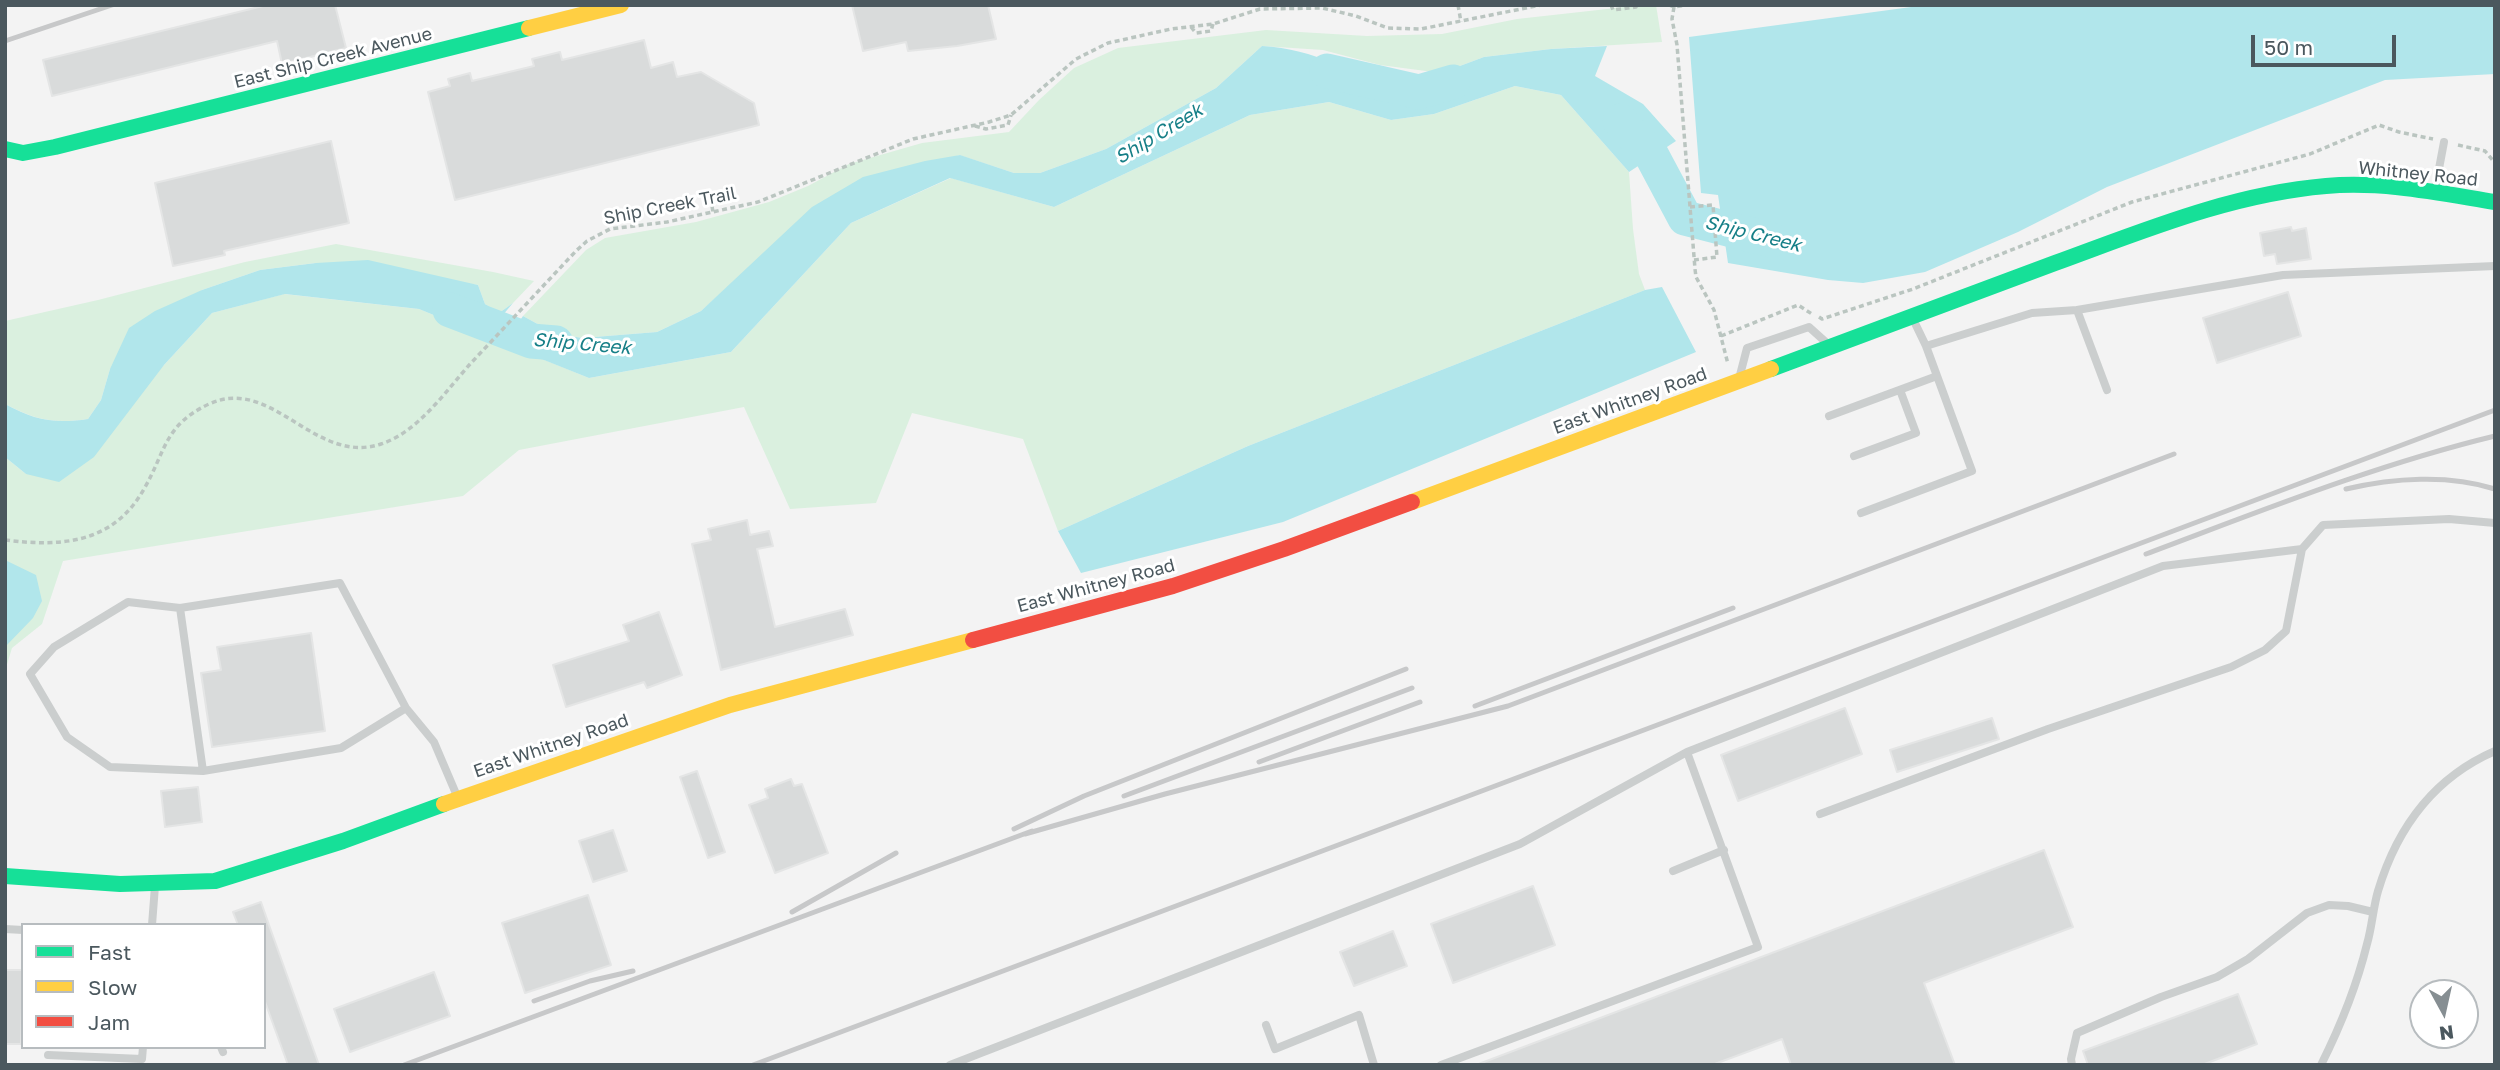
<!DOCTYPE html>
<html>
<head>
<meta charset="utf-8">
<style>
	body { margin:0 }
	#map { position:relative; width:2500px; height:1070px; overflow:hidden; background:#f3f3f3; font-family:"Golos Text",sans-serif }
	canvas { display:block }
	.frame { position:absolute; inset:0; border:7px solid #4b585e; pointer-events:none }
	.legend { position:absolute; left:21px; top:923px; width:245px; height:126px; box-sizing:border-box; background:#fff; border:2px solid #b7bcbf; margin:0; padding:9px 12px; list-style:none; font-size:21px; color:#4b585e }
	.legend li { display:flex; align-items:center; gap:14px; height:35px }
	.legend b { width:35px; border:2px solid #b7bcbf }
	.north { position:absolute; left:2409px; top:979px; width:70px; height:70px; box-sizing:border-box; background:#fff; border:2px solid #b7bcbf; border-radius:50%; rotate:172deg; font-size:19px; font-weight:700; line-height:28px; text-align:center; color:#4b585e }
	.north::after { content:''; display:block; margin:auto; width:24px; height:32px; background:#868e92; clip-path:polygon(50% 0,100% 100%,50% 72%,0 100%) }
	.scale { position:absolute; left:2251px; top:35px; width:145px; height:32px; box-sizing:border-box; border:4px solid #4b585e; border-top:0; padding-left:9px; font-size:21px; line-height:24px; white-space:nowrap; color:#4b585e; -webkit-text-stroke:5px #fff; paint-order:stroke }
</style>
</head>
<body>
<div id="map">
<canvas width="2500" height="1070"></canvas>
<div class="frame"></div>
<ul class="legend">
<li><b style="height:9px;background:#16e098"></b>Fast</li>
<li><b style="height:9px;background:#ffcf43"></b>Slow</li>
<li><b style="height:9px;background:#f24e42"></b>Jam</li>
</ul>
<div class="north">N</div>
<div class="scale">50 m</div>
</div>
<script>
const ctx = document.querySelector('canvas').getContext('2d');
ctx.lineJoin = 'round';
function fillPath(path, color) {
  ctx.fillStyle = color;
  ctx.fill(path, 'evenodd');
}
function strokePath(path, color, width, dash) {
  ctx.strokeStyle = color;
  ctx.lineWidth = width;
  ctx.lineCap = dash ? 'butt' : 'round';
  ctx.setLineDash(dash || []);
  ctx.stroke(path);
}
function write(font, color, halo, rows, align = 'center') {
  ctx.font = font + ' "Golos Text",sans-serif';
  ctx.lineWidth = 6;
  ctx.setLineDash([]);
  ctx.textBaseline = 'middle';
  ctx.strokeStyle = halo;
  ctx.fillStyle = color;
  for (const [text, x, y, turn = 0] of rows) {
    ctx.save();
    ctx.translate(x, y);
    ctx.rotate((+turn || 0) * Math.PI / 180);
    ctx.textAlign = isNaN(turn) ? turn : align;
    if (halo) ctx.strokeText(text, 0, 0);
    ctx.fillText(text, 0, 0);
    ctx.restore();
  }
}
fillPath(new Path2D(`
	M 1643,5 L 1656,5 L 1662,42 L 1551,49 L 1484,57 L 1441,73 L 1380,65 L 1323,50 L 1262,46 L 1216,88 L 1106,149 L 1040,173 L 1014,173 L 959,155 L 738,278 L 701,311 L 657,332 L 582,338 L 554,333 L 523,316 L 586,250 L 605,238 L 696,222 L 769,202 L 808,186 L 849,164 L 922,143 L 1009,132 L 1039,100 L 1074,68 L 1118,48 L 1266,30 L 1367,36 L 1442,34 L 1517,19 Z
	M 1515,86 L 1561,95 L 1629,172 L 1633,229 L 1639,274 L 1645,290 L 1248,446 L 1058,531 L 1023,439 L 912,413 L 876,503 L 790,509 L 744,407 L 519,450 L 463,496 L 63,561 L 42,624 L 12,648 L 5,671 L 5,457 L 26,474 L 164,365 L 212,313 L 284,294 L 419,309 L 589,378 L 731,352 L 851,223 L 951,178 L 1054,207 L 1250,115 L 1329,102 L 1391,120 L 1434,114 Z
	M 336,244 L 493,272 L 534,281 L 513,303 L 499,313 L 485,304 L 478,285 L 316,263 L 260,270 L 202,290 L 110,369 L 101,400 L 88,419 C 54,424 35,420 5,404 L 5,321 L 98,300 L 245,262 Z`), '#daf0df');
fillPath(new Path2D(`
	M 1926,5 L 2495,5 L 2495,74 L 2385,80 L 2107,187 L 2018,232 L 1925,272 L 1863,283 L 1828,280 L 1728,263 L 1718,195 L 1701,193 L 1689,37 Z
	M 1262,46 C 1316,49 1351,72 1399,95 L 1441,73 L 1484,57 L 1551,49 L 1607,46 L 1595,76 L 1643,104 L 1676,141 L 1629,172 L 1561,95 L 1515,86 L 1434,114 L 1391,120 L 1329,102 L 1250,115 L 1054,207 L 950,178 L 851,223 L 731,352 L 589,378 L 504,344 L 523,316 L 554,333 L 582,338 L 657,332 L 701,311 L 812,207 L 863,177 L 925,161 L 960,155 L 1014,173 L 1040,173 L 1106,149 L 1216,88 Z
	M 368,260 L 478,285 L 485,304 L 499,313 L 513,303 L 485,336 L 419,309 L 285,294 L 212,313 L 164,365 L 94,457 L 59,482 L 26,474 L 5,457 L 5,404 C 34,420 54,424 88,419 L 101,400 L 110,369 L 129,328 L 155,311 L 202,290 L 260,270 L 316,263 Z
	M 1662,287 L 1696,352 L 1283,522 L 1081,573 L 1058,531 L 1248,446 L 1645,290 Z
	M 5,560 L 36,575 L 42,601 L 33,618 L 5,647 Z`), '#b1e6eb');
strokePath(new Path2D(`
	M 1327,71 L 1419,92 L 1453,82
	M 1620,121 L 1652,156 L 1685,218 L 1771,240
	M 450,310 L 531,341 L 556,343`), '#b1e6eb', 35);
const building = new Path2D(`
	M 267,5 L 335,5 L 346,48 L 282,64 L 277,41 L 52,96 L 43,60 Z
	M 852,5 L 988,5 L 996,39 L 957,46 L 908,51 L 906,42 L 863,51 Z
	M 644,40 L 651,68 L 673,62 L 677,77 L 701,72 L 754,103 L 759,125 L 455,200 L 428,92 L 450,86 L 448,79 L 470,73 L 472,81 L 534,66 L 532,59 L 560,52 L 562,60 Z
	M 331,141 L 349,223 L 224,251 L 225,255 L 173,266 L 155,183 Z
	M 2291,227 L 2292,231 L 2306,228 L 2311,259 L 2277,264 L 2275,254 L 2264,256 L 2260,233 Z
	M 2288,292 L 2301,336 L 2217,363 L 2203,318 Z
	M 747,520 L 750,535 L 769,531 L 773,546 L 757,549 L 775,627 L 845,609 L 853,635 L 721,670 L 692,544 L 711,540 L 708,529 Z
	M 659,612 L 682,675 L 647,688 L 644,682 L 566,707 L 553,665 L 629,641 L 623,625 Z
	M 311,633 L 325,731 L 212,747 L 201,673 L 221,670 L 217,647 Z
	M 1845,708 L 1862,754 L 1738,801 L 1721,755 Z
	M 1992,718 L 1999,739 L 1897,772 L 1890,750 Z
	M 697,771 L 725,852 L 708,858 L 680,777 Z
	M 791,779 L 794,786 L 802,784 L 828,853 L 775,873 L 749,805 L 768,798 L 765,789 Z
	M 198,787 L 202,822 L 165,827 L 161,791 Z
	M 613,830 L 627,871 L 593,882 L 579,841 Z
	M 2044,850 L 2073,927 L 1924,983 L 1955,1065 L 1791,1065 L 1782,1039 L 1712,1065 L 1476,1065 Z
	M 1533,886 L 1555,945 L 1453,983 L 1431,924 Z
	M 588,895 L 611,965 L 525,993 L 502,923 Z
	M 261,902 L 269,925 L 319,1065 L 288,1065 L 264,999 L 264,925 L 238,925 L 233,912 Z
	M 1393,931 L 1407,966 L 1354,986 L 1340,952 Z
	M 5,970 L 23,970 L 21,1044 L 5,1044 Z
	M 434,972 L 450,1016 L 350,1052 L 334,1009 Z
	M 2238,994 L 2257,1044 L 2202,1065 L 2088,1065 L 2083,1051 Z`);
fillPath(building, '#d9dbdb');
strokePath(building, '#e4e5e5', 2);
strokePath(new Path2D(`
	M 1458,5 L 1461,22
	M 1611,5 L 1613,10 L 1636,7 L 1637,5
	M 1669,5 L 1674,7 L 1688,5
	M 1674,7 L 1672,19 L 1677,45 L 1695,269 L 1696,277 L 1714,310 L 1728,364
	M 1191,27 L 1196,33 L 1211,31 L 1213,24
	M 975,126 L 986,129 L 1008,125 L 1011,115
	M 2458,145 L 2485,151 L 2495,163
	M 711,198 L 713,213
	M 1690,207 L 1713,205 L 1717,257 L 1694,260
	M 1819,317 L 1822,319 L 1913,289 L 2132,202 L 2310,154 L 2379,125 L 2399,132 L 2433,139
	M 1721,336 L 1798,305 L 1812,314
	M 5,540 C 61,547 113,544 144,489 C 166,451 164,425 209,404 C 273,375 314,466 381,444 C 418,432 446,391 471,363 C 506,326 541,288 576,251 L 587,241 L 610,229 L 667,222 L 758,202 L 913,139 L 989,122 L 1011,115 L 1076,59 L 1108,43 L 1171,29 L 1213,24 L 1260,9 L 1322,8 L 1356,16 L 1388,28 L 1421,29 L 1541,5`), '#bac5c0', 3.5, [5, 3.5]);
strokePath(new Path2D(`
	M 2435,190 L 2444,142
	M 2077,310 L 2283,275 L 2495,266
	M 1913,319 L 1926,346 L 2032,313 L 2077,310 L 2107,390
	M 1740,375 L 1747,348 L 1809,327 L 1829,345
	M 1829,416 L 1937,376
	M 1854,456 L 1916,433 L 1900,390
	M 1861,513 L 1972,471 L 1926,346
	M 180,608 L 128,602 L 54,647 L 30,674 L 67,737 L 110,767 L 203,771
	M 406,708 L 340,583 L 180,608 L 203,771 L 341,748 L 406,708 L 434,742 L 457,796
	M 1820,814 L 2048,729 L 2231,667 L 2265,650 L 2286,631 L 2302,549 L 2323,525 L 2449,519 L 2495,523
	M 1673,871 L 1724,850
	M 152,925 L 155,886
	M 5,929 L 23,930
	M 1266,1025 L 1275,1049 L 1359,1015 L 1374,1065
	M 221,1047 L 223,1052
	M 48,1055 L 142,1059 L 143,1047
	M 950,1065 L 1520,844 L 1687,752 L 2163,566 L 2302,549
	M 1441,1065 L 1758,947 L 1687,752
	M 2072,1065 L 2071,1059 L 2077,1033 L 2161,997 L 2217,977 L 2248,959 L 2307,913 L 2329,905 L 2348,906 L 2373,912
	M 2321,1065 C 2340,1027 2357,985 2367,944 C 2372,927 2373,908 2378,891 C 2397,828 2433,778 2495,751`), '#cbcece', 8);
strokePath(new Path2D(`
	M 5,149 L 23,153 L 55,147 L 529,28
	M 1771,369 C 1866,333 1961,298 2055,263 C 2143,231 2231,194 2326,186 C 2383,181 2439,193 2495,202
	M 5,876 L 120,884 L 215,881 L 343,841 L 444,804`), '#16e098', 16);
strokePath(new Path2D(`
	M 529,28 L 621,5
	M 1412,502 L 1771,369
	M 444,804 L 730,705 L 973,640`), '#ffcf43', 16);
strokePath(new Path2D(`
	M 973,640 L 1173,586 L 1284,549 L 1412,502`), '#f24e42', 16);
strokePath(new Path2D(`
	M 5,41 L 112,5
	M 2346,489 C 2393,478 2448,474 2495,489
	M 2146,554 C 2261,511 2375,465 2495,436
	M 1475,706 L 1733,608
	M 1259,762 L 1420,702
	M 1124,796 L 1412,688
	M 1014,829 L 1084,796 L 1406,669
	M 1025,834 L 1165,794 L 1508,706 L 2174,454
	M 792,912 L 896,853
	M 534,1001 L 590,981 L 633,971
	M 404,1065 L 1032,831
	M 753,1065 L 2495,410`), '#c7c8c9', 5);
write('18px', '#4b585e', '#fff', [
	["East Ship Creek Avenue",333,58,-14],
	["Whitney Road",2418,174,6],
	["Ship Creek Trail",670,206,-11],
	["East Whitney Road",1630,401,-20],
	["East Whitney Road",1096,586,-15],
	["East Whitney Road",551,746,-19]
]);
write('italic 19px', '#167f87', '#fff', [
	["Ship Creek",1159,134,-31],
	["Ship Creek",1753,234,14],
	["Ship Creek",582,344,5]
]);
</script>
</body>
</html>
